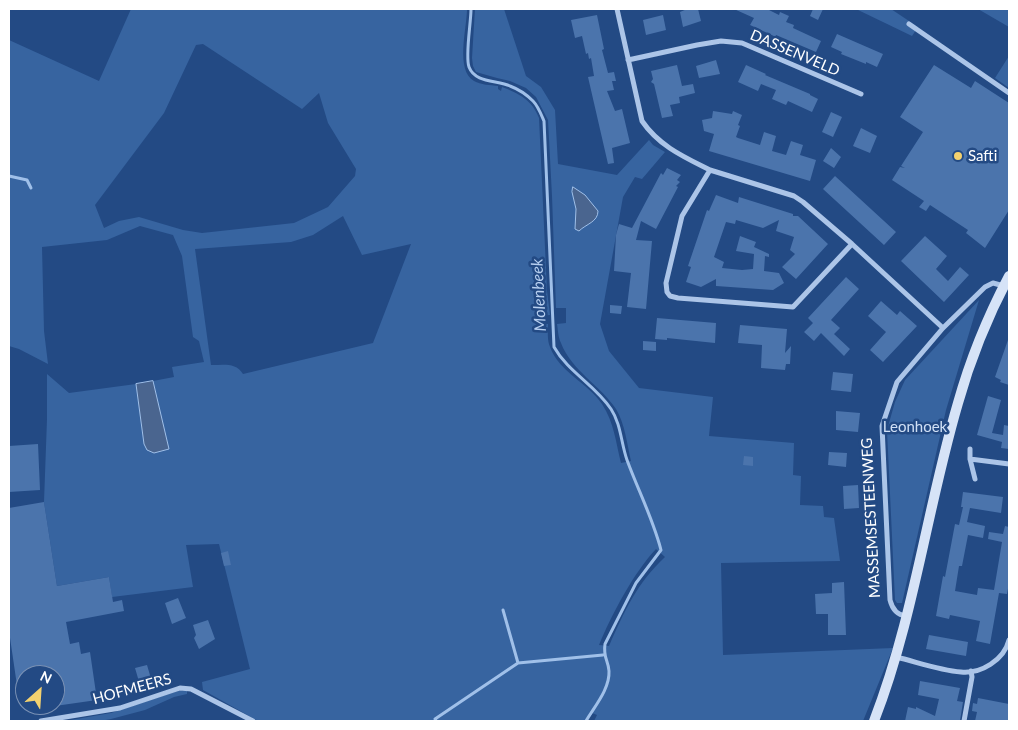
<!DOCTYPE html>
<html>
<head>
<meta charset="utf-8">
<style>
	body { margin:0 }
	#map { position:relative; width:1018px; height:730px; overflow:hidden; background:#234a84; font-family:Lato,sans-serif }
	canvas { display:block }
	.frame { position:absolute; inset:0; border:10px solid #fff; pointer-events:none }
	.north { position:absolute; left:15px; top:665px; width:50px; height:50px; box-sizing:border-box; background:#234a84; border:1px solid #7b92b5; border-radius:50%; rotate:26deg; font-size:14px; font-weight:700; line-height:20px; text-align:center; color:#fff }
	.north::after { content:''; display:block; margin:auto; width:18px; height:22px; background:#f3d16f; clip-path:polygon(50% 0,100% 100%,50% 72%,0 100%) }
</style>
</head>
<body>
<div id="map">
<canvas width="1018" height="730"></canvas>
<div class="frame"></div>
<div class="north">N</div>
</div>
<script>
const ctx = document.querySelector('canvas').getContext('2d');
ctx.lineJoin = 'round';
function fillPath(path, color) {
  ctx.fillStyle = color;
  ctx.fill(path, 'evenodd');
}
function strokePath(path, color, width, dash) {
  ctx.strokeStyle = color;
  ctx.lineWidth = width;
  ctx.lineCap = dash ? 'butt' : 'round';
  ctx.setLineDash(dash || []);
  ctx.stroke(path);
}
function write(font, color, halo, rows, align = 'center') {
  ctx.font = font + ' Lato,sans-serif';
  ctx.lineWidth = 5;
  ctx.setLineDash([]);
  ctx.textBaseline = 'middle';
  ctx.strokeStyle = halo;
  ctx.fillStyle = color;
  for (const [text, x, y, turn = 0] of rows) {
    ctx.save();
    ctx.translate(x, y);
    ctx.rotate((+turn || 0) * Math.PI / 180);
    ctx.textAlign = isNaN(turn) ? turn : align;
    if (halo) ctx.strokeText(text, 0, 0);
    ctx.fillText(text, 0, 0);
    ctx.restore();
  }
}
fillPath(new Path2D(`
	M 131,9 L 467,9 C 467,28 455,70 474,81 C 481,85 490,85 498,86 L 498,89 L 501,91 L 502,87 C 520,94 532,100 539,118 L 547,291 L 550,315 L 540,316 L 541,324 L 548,324 C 548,331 547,340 550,347 C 559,372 588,383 602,404 C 614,422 616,443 621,463 L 631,461 C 627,444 625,424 616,409 C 600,385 571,370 561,343 C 558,337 558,330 557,324 L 566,323 L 566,308 L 556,308 L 552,196 L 548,120 L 536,97 L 526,88 L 510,81 L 497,78 L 476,72 L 473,66 L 472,58 L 475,9 L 504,9 L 526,76 L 541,87 L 555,110 L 558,164 L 617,175 L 649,140 L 653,145 L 665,152 L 642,179 L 635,177 L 623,197 L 600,324 L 609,351 L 639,388 L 713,397 L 709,436 L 794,443 L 793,475 L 801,476 L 800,505 L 823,506 L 824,517 L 834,518 L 840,561 L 721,563 L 723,655 L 893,648 L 863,721 L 594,721 L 597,715 L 590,712 L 585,721 L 258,721 L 203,690 L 202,682 L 250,669 L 219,544 L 186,545 L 193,587 L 112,597 L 109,577 L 57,586 L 44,502 L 47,419 L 47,374 L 69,393 L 136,384 L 144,444 L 168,449 L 153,381 L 174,377 L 172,367 L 204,362 L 199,341 L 193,337 L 182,256 L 173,235 L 140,226 L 107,240 L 42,247 L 44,331 L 48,364 L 19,349 L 9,346 L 9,40 L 99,81 ZM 203,44 L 302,109 L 319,93 L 328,123 L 356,169 L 355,176 L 328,207 L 294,223 L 202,233 L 183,230 L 139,217 L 119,221 L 104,228 L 95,205 L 164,113 L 196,45 ZM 343,216 L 362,255 L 411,244 L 373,343 L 243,374 C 236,362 223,365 211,365 L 195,249 L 291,242 L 313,235 ZM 656,549 L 665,557 C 637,583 624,612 609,646 L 599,645 C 611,616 634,572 656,549 Z
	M 856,9 L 891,9 L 918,27 L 912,36 Z
	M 978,9 L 1009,9 L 1009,27 Z
	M 1009,56 L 1009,88 L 995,78 Z
	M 979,300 L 946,410 L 902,603 L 897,603 L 895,600 L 887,430 L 895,402 L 905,380 Z
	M 178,691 L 187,691 L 187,694 L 174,697 L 145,710 L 111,719 L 100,721 L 65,721 L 111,713 Z`), '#3764a0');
const water = new Path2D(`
	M 573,187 L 585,195 L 598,211 C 598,222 586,224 579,231 L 575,229 L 576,209 L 572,192 Z
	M 153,381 L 169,449 L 154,453 L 147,450 L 144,444 L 136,384 Z`);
fillPath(water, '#4a658f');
strokePath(water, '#a0c0e9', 1);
strokePath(new Path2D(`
	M 471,9 C 471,23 465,56 469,67 C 475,83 497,80 510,86 C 518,89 527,95 533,101 C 538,106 541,114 544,121 L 554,347 C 568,372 595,385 611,409 C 621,424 621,443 627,460 C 638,490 653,519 661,550 L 636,583 L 605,644 C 603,658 608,659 609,671 C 610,689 594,707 586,721
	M 9,176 L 27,180 L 31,188
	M 518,663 L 603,655
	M 436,721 L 435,719 L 518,663 L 503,610`), '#a0c0e9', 3);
fillPath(new Path2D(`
	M 687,9 L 698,9 L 701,21 L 683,27 L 680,12 Z
	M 734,9 L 767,9 L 779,15 L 780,12 L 789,16 L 786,22 L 794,25 L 793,28 L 821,41 L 816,52 L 776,35 L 776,37 L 750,25 L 754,18 Z
	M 813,9 L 823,9 L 818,20 L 810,16 Z
	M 597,15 L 604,49 L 602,50 L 608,73 L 614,72 L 616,81 L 612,81 L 614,90 L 607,91 L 615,111 L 622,109 L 630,143 L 612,148 L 614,163 L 608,164 L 588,77 L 594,76 L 591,58 L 589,59 L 588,53 L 586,54 L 582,36 L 575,38 L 571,20 Z
	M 663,15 L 666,30 L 646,35 L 643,20 Z
	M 837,34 L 883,54 L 877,67 L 866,62 L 866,64 L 841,54 L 842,52 L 831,47 Z
	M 716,60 L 720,74 L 699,78 L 696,66 Z
	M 677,65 L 682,86 L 693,84 L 695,93 L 679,97 L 680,103 L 670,105 L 673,116 L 662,118 L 654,84 L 651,82 L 653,79 L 651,71 Z
	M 746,65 L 766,74 L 765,75 L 810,94 L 810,95 L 818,99 L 812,112 L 788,101 L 786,105 L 772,99 L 776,90 L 761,84 L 758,91 L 738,82 Z
	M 934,65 L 971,88 L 975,81 L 1009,103 L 1009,210 L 985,248 L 966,233 L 968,230 L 930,205 L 926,211 L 919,207 L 924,201 L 892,180 L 900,167 L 905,168 L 901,166 L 923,132 L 900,117 Z
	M 713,111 L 732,114 L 733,111 L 742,115 L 738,125 L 740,126 L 736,137 L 738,138 L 760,145 L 764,132 L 776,136 L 772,151 L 786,155 L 791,141 L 803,145 L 800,155 L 816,160 L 810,181 L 709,151 L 714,134 L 704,131 L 702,120 L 712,118 Z
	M 831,112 L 842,117 L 833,137 L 822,132 Z
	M 861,128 L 877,136 L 870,153 L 853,146 Z
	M 831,148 L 841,157 L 834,168 L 823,161 Z
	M 667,168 L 681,175 L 677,180 L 680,182 L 676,186 L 678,187 L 656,229 L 641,221 L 636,240 L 652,241 L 646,309 L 627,307 L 631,273 L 614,271 L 616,235 L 619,224 L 632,228 L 661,173 L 663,175 Z
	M 835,176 L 896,232 L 884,245 L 823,189 Z
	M 716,195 L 738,203 L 739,197 L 793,214 L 793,216 L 798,216 L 828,244 L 796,279 L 782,267 L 795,254 L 790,250 L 794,237 L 776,231 L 779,220 L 763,228 L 736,220 L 735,224 L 726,222 L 714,257 L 724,262 L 722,268 L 742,270 L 753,269 L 754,254 L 736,251 L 740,236 L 756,242 L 754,247 L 769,254 L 769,257 L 765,256 L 764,271 L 779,273 L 784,283 L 773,290 L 716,286 L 716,279 L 701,287 L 686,282 L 691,267 L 688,266 L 707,210 L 709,211 Z
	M 925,236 L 947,256 L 936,269 L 948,281 L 960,267 L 969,275 L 944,302 L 901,261 Z
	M 846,277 L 859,289 L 831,320 L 840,328 L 834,334 L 850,349 L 844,356 L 821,333 L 814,341 L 804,332 L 813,323 L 808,318 Z
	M 881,301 L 897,315 L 900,311 L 917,326 L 883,362 L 870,350 L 886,332 L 868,316 Z
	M 610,305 L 622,306 L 621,314 L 610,313 Z
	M 657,318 L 716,323 L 715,343 L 667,338 L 667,340 L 655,339 Z
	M 740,325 L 787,329 L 785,353 L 791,346 L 790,364 L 786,364 L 785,370 L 761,368 L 762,345 L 738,343 Z
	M 1008,340 L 1009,340 L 1009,385 L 1000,382 L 1001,380 L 995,377 Z
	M 643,341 L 656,342 L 656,351 L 643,350 Z
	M 833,372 L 853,374 L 851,392 L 831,390 Z
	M 988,396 L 1001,400 L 992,433 L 1003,435 L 1004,425 L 1009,426 L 1009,449 L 1001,448 L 1002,442 L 977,435 Z
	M 836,411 L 860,413 L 858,432 L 836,430 Z
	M 38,444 L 40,490 L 9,492 L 9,446 Z
	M 829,452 L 847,453 L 846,467 L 828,465 Z
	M 744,456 L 753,457 L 753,466 L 743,465 Z
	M 858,485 L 859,508 L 844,509 L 843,486 Z
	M 963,492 L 1003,497 L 1001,513 L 970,508 L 967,522 L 985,526 L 983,538 L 968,535 L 962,566 L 959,566 L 955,591 L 977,595 L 978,588 L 994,590 L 1002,542 L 988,539 L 989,532 L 1003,534 L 1005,526 L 1009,527 L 1009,583 L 1007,594 L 999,593 L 990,644 L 976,641 L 980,621 L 950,615 L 949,619 L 936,616 L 943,576 L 945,577 L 955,524 L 959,525 L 963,507 L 961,507 Z
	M 44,502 L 57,586 L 109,577 L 113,602 L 122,600 L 124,611 L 66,622 L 70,644 L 79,642 L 81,654 L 90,652 L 97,700 L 55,706 L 55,675 L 25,675 L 25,706 L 20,706 L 9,631 L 9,508 Z
	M 228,551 L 231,565 L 224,566 L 221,553 Z
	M 844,582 L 846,635 L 828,635 L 828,614 L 816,614 L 815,594 L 832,593 L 832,583 Z
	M 178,598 L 186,618 L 172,624 L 165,603 Z
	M 208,620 L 215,639 L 199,649 L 194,638 L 196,635 L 193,625 Z
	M 929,635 L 968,642 L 966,656 L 926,649 Z
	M 147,665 L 152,682 L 140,685 L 135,668 Z
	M 920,681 L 960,688 L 957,701 L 963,702 L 960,721 L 905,721 L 908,707 L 916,709 L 916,707 L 935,716 L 939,699 L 918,695 Z
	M 978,698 L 1009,704 L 1009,721 L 975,721 L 977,712 L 972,711 L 973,703 L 977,704 Z`), '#4b74ac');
strokePath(new Path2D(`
	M 617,9 L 642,121 C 659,146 684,157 710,170
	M 909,24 L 1009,93
	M 628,60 L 697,45 L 721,41 L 742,43 L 861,94
	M 852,244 L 803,202 L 794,196 L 710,170 L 682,216 L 666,283 L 667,292 L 670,296 L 678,298 L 793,307 L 852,244 L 943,328
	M 970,449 L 970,459 L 975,479
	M 970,459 L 1009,464
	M 906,616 C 897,615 892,608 890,600 L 882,426 L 897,382 L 943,328 L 985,287 L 993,283 L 1004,286
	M 896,657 C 917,662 939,670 961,672 C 981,674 1004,660 1009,640
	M 41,721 L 120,708 L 180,688 L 191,689 L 253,721
	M 964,721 L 972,677 L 971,671`), '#acc5e8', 5);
strokePath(new Path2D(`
	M 874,721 C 914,618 927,508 958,403 C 970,360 988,316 1009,276`), '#d6e3f7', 10);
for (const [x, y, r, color] of [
	[958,156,5,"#f3d16f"]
]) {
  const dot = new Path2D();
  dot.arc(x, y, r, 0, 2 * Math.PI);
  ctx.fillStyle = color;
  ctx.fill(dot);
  strokePath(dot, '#234a84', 2);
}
write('15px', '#fff', '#234a84', [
	["DASSENVELD",795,53,23],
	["MASSEMSESTEENWEG",871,518,-93],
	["HOFMEERS",132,689,-15]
]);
write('15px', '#fff', '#234a84', [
	["Safti",968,156]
], 'left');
write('15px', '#d0e0f6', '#234a84', [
	["Leonhoek",915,427]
]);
write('italic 16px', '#b7cff0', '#234a84', [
	["Molenbeek",539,295,-93]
]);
</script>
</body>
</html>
